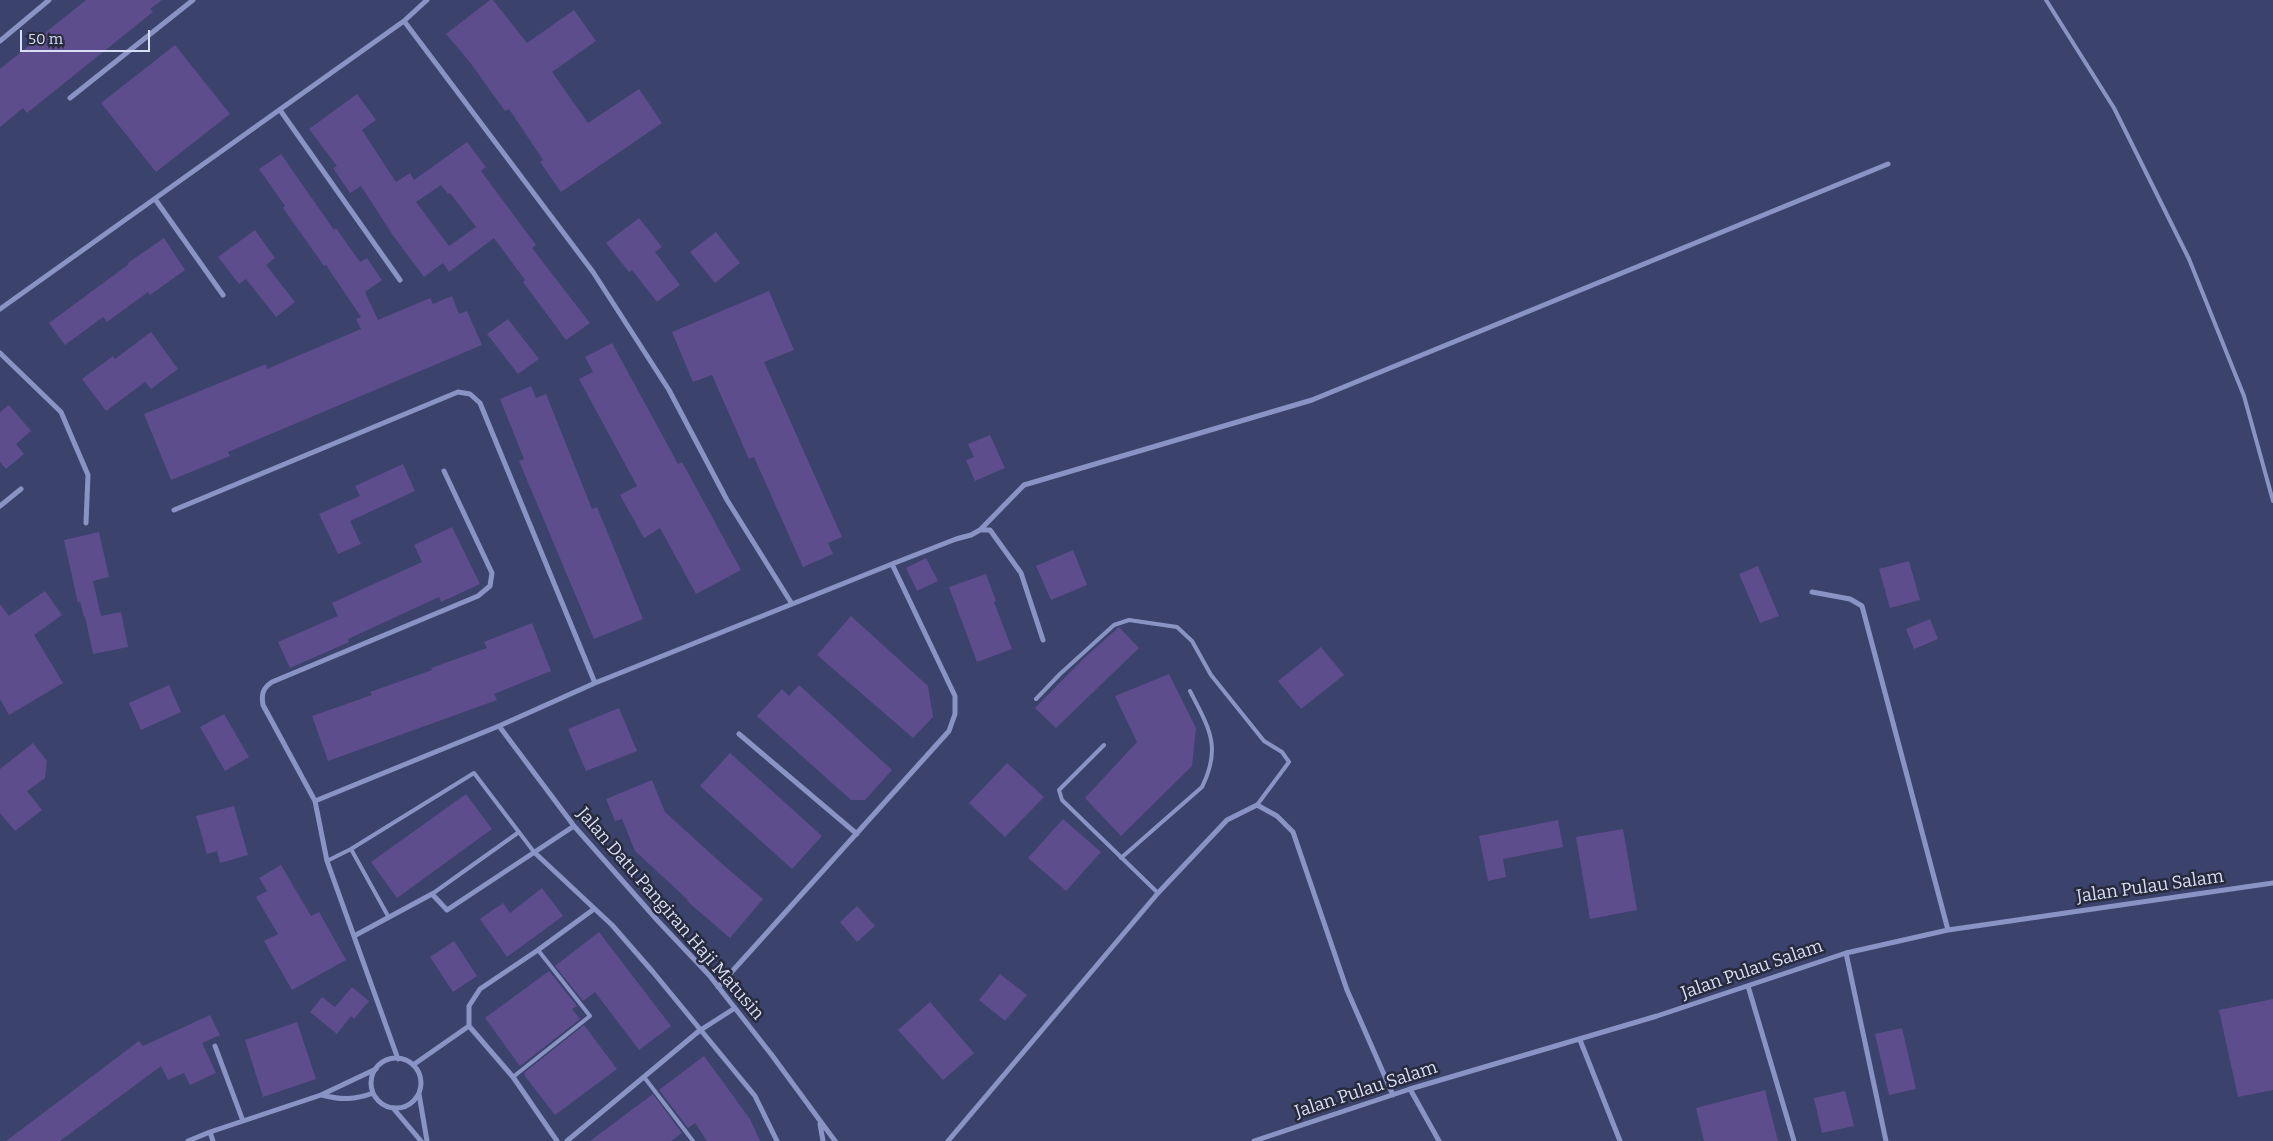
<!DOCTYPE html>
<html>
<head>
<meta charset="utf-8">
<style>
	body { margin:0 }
	#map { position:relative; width:2273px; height:1141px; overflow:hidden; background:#3b426b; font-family:Bitter,serif }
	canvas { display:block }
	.scale { position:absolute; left:20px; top:30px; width:130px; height:22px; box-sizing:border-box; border:2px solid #d8def7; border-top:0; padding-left:6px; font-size:15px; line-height:18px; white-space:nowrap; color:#d8def7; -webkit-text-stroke:4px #272b3d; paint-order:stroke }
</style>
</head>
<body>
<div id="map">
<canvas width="2273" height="1141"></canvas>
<div class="scale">50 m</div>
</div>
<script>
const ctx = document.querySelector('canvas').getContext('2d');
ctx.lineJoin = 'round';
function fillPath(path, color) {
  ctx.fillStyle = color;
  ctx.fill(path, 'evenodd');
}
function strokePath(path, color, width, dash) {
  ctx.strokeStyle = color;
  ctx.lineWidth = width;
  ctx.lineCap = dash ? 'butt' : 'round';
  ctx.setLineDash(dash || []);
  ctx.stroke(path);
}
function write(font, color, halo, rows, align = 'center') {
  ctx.font = font + ' Bitter,serif';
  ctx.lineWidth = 5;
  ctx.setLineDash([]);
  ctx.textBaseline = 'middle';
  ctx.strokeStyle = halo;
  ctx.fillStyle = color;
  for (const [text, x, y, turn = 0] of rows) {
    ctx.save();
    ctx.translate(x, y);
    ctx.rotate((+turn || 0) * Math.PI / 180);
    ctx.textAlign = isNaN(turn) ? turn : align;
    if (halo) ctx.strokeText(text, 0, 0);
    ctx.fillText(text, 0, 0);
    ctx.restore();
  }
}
fillPath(new Path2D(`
	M 86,0 L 162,0 L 150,9 L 153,12 L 27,113 L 23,108 L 0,127 L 0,69 Z
	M 490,0 L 493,0 L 527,43 L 574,10 L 596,41 L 552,72 L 588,123 L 639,89 L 662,123 L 561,192 L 540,162 L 543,160 L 509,109 L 505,111 L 469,61 L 446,34 Z
	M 175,45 L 230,114 L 156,172 L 101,103 Z
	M 357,94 L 376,120 L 362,130 L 396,182 L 410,173 L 414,180 L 467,142 L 486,167 L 481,171 L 536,245 L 532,248 L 590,323 L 566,340 L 523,282 L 525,280 L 494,238 L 449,272 L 443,263 L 424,277 L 392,234 L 361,186 L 350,193 L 333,168 L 337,166 L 309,129 ZM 441,185 L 448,194 L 450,193 L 476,227 L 449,246 L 416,202 Z
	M 281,154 L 334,230 L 336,228 L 360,262 L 367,258 L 382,280 L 365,292 L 378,320 L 430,298 L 433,304 L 452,296 L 459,314 L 467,311 L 482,345 L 228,452 L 230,456 L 171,480 L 144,414 L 266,364 L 267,369 L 361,329 L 356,319 L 361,317 L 326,265 L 324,266 L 283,208 L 285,206 L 259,169 Z
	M 639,218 L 662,247 L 655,252 L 680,285 L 657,302 L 632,270 L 629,272 L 606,243 Z
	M 255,230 L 275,258 L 266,265 L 295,302 L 276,317 L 246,279 L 239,284 L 218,257 Z
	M 716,232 L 740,263 L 715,283 L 690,252 Z
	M 164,238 L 185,270 L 150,295 L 148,292 L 107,322 L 103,317 L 65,345 L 49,323 L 129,264 L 128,263 Z
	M 769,291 L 794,350 L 764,362 L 842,537 L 828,543 L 833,554 L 803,567 L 754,457 L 749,459 L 712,375 L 693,382 L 672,332 Z
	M 508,319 L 539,359 L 518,374 L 487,334 Z
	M 151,332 L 178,369 L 151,389 L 145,382 L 106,411 L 82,379 L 113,356 L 115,359 Z
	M 612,343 L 678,464 L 682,462 L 741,570 L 696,594 L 660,528 L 644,538 L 620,495 L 637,486 L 579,379 L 593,372 L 585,357 Z
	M 531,386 L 536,398 L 546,394 L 592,509 L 597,507 L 643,619 L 594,639 L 519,461 L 524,459 L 500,399 Z
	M 9,405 L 31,431 L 16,444 L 24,454 L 6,469 L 0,462 L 0,412 Z
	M 990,435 L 1005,468 L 975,481 L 966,460 L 974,457 L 968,444 Z
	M 403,464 L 415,491 L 350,521 L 361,544 L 338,554 L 319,514 L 360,496 L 355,486 Z
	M 452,527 L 480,584 L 441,602 L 439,597 L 348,639 L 349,642 L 290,668 L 278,642 L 338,616 L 332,603 L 422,562 L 414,545 Z
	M 99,532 L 109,577 L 93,581 L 101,616 L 121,612 L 128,647 L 93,654 L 85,616 L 84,617 L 80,601 L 78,603 L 64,540 Z
	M 1073,550 L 1087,585 L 1051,600 L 1036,566 Z
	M 926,558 L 938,581 L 917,591 L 906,568 Z
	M 1909,561 L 1920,600 L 1890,608 L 1879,569 Z
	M 1758,566 L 1779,616 L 1760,623 L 1739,574 Z
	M 986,574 L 996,601 L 994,602 L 1012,649 L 977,662 L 949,587 Z
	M 45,591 L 62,615 L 34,635 L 63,683 L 9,715 L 0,699 L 0,604 L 9,616 Z
	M 851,616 L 928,686 L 933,717 L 913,738 L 817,655 Z
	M 1930,619 L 1938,639 L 1914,649 L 1906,629 Z
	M 532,623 L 551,671 L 494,694 L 497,700 L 328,761 L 312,716 L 372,695 L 370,692 L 432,670 L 431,668 L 487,648 L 484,642 Z
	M 1119,627 L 1139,648 L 1056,728 L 1035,708 L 1084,658 Z
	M 1321,647 L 1344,675 L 1301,709 L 1278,681 Z
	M 1169,674 L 1196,728 L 1192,766 L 1121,836 L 1085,798 L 1137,742 L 1115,696 Z
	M 169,685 L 181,712 L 141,730 L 129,703 Z
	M 799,685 L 892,770 L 865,800 L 851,800 L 757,716 L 782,689 L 789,696 Z
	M 619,708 L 637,751 L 586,771 L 568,729 Z
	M 224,714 L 249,757 L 225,771 L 200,727 Z
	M 33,743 L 47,761 L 45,778 L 27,791 L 42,810 L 15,831 L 0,813 L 0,769 Z
	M 730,753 L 822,836 L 792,869 L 700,786 Z
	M 1007,763 L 1044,797 L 1005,837 L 969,803 Z
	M 652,780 L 665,812 L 720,862 L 763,899 L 730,938 L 687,901 L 688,900 L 635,851 L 622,819 L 615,821 L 606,799 Z
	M 466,794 L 492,829 L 397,898 L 371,862 Z
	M 234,806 L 248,855 L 220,863 L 217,851 L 207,854 L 196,816 Z
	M 1063,819 L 1101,852 L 1066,891 L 1028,858 Z
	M 1558,820 L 1563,847 L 1503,859 L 1506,877 L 1488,881 L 1479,836 Z
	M 1623,829 L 1637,910 L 1590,919 L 1576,837 Z
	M 281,865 L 311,916 L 319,912 L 346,960 L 292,990 L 264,941 L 278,934 L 256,897 L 267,891 L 259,878 Z
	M 542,888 L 563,916 L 507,957 L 480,919 L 503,903 L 510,913 Z
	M 857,906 L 875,926 L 857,942 L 840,922 Z
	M 599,932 L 671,1026 L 639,1050 L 595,992 L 583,1001 L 555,966 Z
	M 454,941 L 477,976 L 453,992 L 430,957 Z
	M 549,971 L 577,1006 L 572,1009 L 580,1019 L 520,1066 L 485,1018 Z
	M 1000,974 L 1027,995 L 1005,1021 L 979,1000 Z
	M 352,987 L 369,1001 L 354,1019 L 351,1016 L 337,1034 L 310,1012 L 322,997 L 335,1007 Z
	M 2273,999 L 2273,1090 L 2238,1097 L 2219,1010 Z
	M 930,1002 L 974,1053 L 943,1080 L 898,1030 Z
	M 210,1015 L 220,1035 L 202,1043 L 216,1073 L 190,1085 L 184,1073 L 168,1080 L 161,1066 L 60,1141 L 6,1141 L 139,1041 L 143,1046 Z
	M 297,1022 L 316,1079 L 263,1097 L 245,1040 Z
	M 584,1025 L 617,1069 L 555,1115 L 524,1075 L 525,1072 Z
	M 1902,1028 L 1916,1089 L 1889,1095 L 1875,1034 Z
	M 704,1056 L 750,1119 L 760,1141 L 707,1141 L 695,1123 L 688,1128 L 659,1090 Z
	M 1765,1090 L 1778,1141 L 1704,1141 L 1696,1108 Z
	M 1845,1091 L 1854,1126 L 1822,1133 L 1814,1098 Z
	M 653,1094 L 682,1133 L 671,1141 L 590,1141 Z`), '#5e4d8c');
strokePath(new Path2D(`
	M 2046,0 L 2114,108 L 2189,259 L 2244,396 L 2273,501
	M 1036,699 L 1060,674 L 1114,625 L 1129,620 L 1177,627 L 1192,641 L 1211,675 L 1264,741 L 1282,752 L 1289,762 L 1257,805
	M 1104,745 L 1059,790 L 1062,800 L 1158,893
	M 351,849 L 388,916
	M 1121,858 L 1202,787 C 1222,747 1209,728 1190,691
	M 327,861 L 351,849 L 474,773 L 534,852
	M 432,894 L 519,832
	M 513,1077 L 590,1016 L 538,950
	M 644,1077 L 693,1141`), '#8a94c4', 4);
strokePath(new Path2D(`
	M 404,21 L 427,0
	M 0,41 L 49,0
	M 70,98 L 193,0
	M 280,110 L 400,280
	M 155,199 L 223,295
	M 0,309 L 404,21 L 593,272 L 669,390 L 727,500 L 792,604
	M 0,353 L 61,412 L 88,475 L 86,523
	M 0,506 L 21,489
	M 174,510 L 458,392 L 470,394 L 480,403 L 595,683
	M 980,530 L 1024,485 L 1312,400 L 1888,164
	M 1812,592 L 1850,599 L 1862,606 L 1948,930
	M 499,726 L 574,826 L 658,921 L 709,975 L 771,1054 L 835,1141
	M 739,734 L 857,834
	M 315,801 L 499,726 L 595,683 L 892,564 L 956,539 L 971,535 L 980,530 L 990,530 L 1021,573 L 1043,640
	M 534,852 L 612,925 L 653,972 L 755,1096 L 777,1141
	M 354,936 L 432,894 L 447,910 L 574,826
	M 1846,953 L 1886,1141
	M 1748,986 L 1794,1141
	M 718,987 L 949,731 L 955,714 L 955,696 L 892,564
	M 1580,1040 L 1620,1141
	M 215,1046 L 243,1121
	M371 1083a25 25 0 1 1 50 0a25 25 0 1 1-50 0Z
	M 398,1059 L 327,861 L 315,801 L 263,705 C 261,694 263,688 272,682 L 478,596 L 490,586 L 492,573 L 444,471
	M 413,1065 L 469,1026
	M 1410,1089 L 1439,1141
	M 419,1094 L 427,1141
	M 322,1095 C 340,1100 355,1100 373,1093
	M 393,1108 L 421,1141
	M 820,1124 L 823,1141
	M 210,1132 L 213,1141
	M 188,1141 L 210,1132 L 321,1095 L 376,1069
	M 557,1141 L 513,1077 L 469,1026 L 469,1006 L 480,989 L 538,950 L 594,909
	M 567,1141 L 699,1031 L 735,1008
	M 948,1141 L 1158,893 L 1227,820 L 1257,805 L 1277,816 L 1293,832 L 1347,990 L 1393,1095
	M 1254,1141 L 1410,1089 L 1657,1016 L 1846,953 L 1948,930 L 2273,883`), '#8a94c4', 5);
write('18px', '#d8def7', '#272b3d', [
	["Jalan Pulau Salam",2150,887,-8],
	["Jalan Datu Pangiran Haji Matusin",670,914,49],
	["Jalan Pulau Salam",1752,970,-19],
	["Jalan Pulau Salam",1366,1090,-18]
]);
</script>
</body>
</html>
